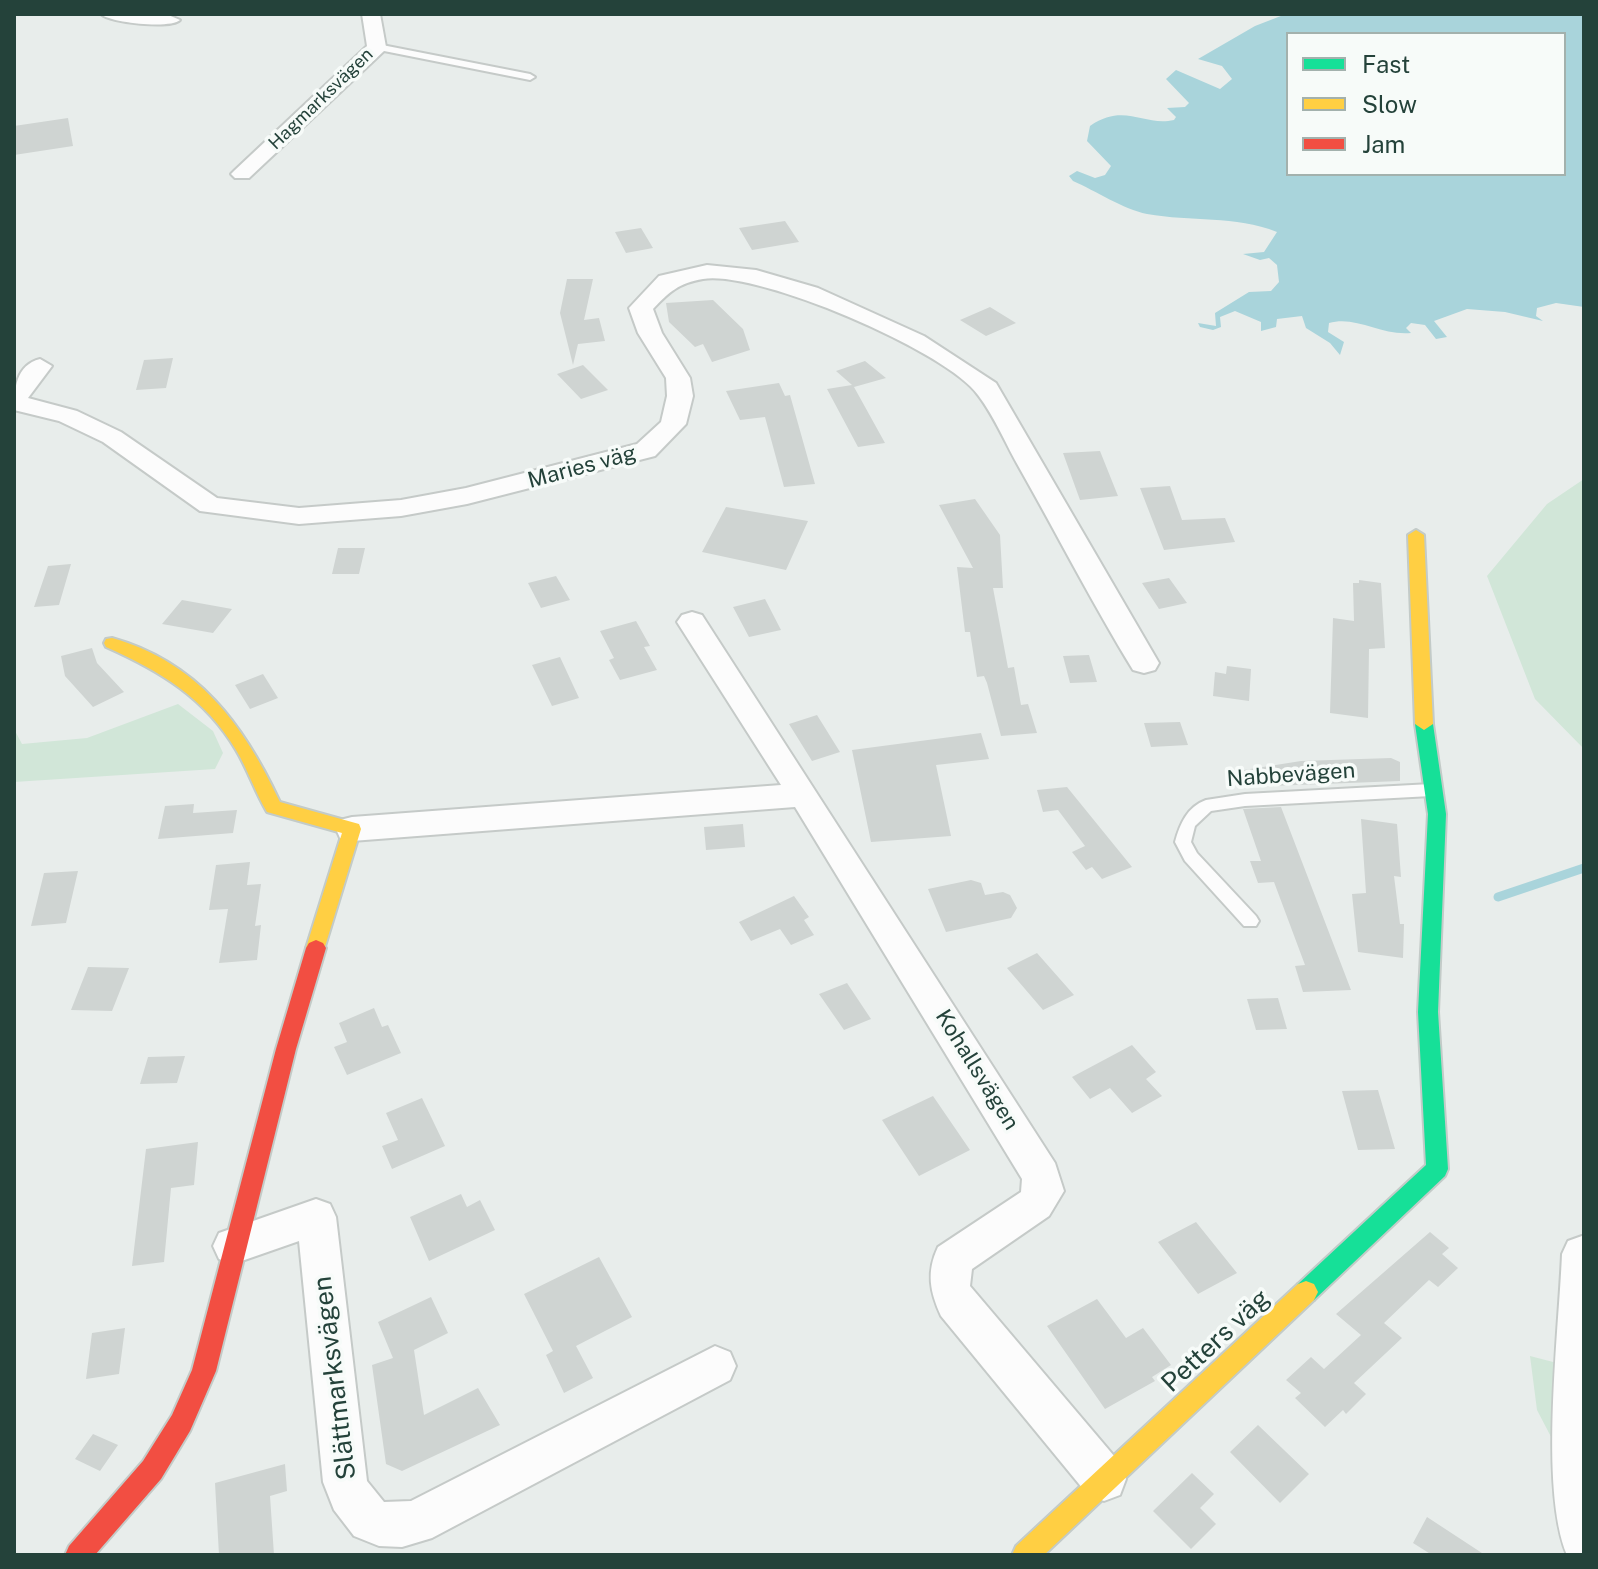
<!DOCTYPE html>
<html>
<head>
<meta charset="utf-8">
<style>
	body { margin:0 }
	#map { position:relative; width:1598px; height:1569px; overflow:hidden; background:#e8edeb; font-family:"Public Sans",sans-serif }
	canvas { display:block }
	.frame { position:absolute; inset:0; border:16px solid #24423a; pointer-events:none }
	.legend { position:absolute; left:1286px; top:32px; width:280px; height:144px; box-sizing:border-box; background:#f7fbf9; border:2px solid #a3b1ad; margin:0; padding:10px 14px; list-style:none; font-size:24px; color:#24423a }
	.legend li { display:flex; align-items:center; gap:16px; height:40px }
	.legend b { width:40px; border:2px solid #a3b1ad }
</style>
</head>
<body>
<div id="map">
<canvas width="1598" height="1569"></canvas>
<div class="frame"></div>
<ul class="legend">
<li><b style="height:10px;background:#16e098"></b>Fast</li>
<li><b style="height:10px;background:#ffcf43"></b>Slow</li>
<li><b style="height:10px;background:#f24e42"></b>Jam</li>
</ul>
</div>
<script>
const ctx = document.querySelector('canvas').getContext('2d');
ctx.lineJoin = 'round';
function fillPath(path, color) {
  ctx.fillStyle = color;
  ctx.fill(path, 'evenodd');
}
function strokePath(path, color, width, dash) {
  ctx.strokeStyle = color;
  ctx.lineWidth = width;
  ctx.lineCap = dash ? 'butt' : 'round';
  ctx.setLineDash(dash || []);
  ctx.stroke(path);
}
function write(font, color, halo, rows, align = 'center') {
  ctx.font = font + ' "Public Sans",sans-serif';
  ctx.lineWidth = 7;
  ctx.setLineDash([]);
  ctx.textBaseline = 'middle';
  ctx.strokeStyle = halo;
  ctx.fillStyle = color;
  for (const [text, x, y, turn = 0] of rows) {
    ctx.save();
    ctx.translate(x, y);
    ctx.rotate((+turn || 0) * Math.PI / 180);
    ctx.textAlign = isNaN(turn) ? turn : align;
    if (halo) ctx.strokeText(text, 0, 0);
    ctx.fillText(text, 0, 0);
    ctx.restore();
  }
}
fillPath(new Path2D(`
	M 1584,479 L 1584,749 L 1535,699 L 1487,576 L 1547,504 Z
	M 178,704 L 213,731 L 223,753 L 215,769 L 14,782 L 14,729 L 22,744 L 87,738 Z
	M 1530,1356 L 1584,1370 L 1584,1500 L 1537,1410 Z`), '#d1e6d8');
fillPath(new Path2D(`
	M 1286,14 L 1584,14 L 1584,307 L 1556,303 L 1537,308 L 1536,316 L 1543,321 L 1505,312 L 1467,309 L 1434,321 L 1447,337 L 1436,339 L 1425,325 L 1411,323 L 1406,328 L 1411,333 C 1381,336 1356,315 1329,323 L 1328,332 L 1344,342 L 1340,355 L 1330,343 L 1306,328 L 1302,316 L 1277,319 L 1276,327 L 1261,331 L 1261,322 L 1235,311 L 1220,317 L 1221,327 L 1213,330 L 1200,327 L 1198,323 L 1216,326 L 1215,313 L 1249,292 L 1271,291 L 1279,282 L 1277,265 L 1269,258 L 1260,260 L 1243,254 L 1264,252 L 1277,232 C 1235,215 1191,222 1147,214 C 1123,209 1096,191 1073,181 L 1069,176 L 1077,171 L 1095,178 L 1105,175 L 1111,166 L 1087,141 L 1090,126 C 1125,102 1144,127 1174,120 L 1176,117 L 1167,108 L 1185,107 L 1189,103 L 1166,79 L 1176,70 L 1220,89 L 1232,79 L 1222,66 L 1198,59 L 1255,26 ZM 1288,34 L 1564,34 L 1564,174 L 1288,174 Z`), '#a9d4db');
strokePath(new Path2D(`
	M 1498,897 L 1584,868`), '#a9d4db', 9);
fillPath(new Path2D(`
	M 68,118 L 73,146 L 14,155 L 14,126 Z
	M 785,221 L 799,242 L 752,250 L 739,228 Z
	M 641,228 L 653,248 L 626,253 L 615,232 Z
	M 567,279 L 593,279 L 584,320 L 599,318 L 605,341 L 578,344 L 573,365 L 560,313 Z
	M 713,300 L 743,329 L 750,350 L 712,362 L 703,344 L 695,347 L 669,322 L 666,303 Z
	M 990,307 L 1016,323 L 986,336 L 960,320 Z
	M 173,358 L 166,388 L 136,390 L 144,360 Z
	M 865,361 L 886,378 L 854,387 L 885,443 L 858,447 L 827,389 L 852,385 L 836,371 Z
	M 583,365 L 608,390 L 581,399 L 557,374 Z
	M 779,383 L 785,396 L 790,395 L 815,484 L 784,487 L 765,417 L 740,420 L 726,391 Z
	M 1100,451 L 1118,496 L 1080,500 L 1063,453 Z
	M 1170,486 L 1182,520 L 1225,518 L 1235,542 L 1164,550 L 1140,488 Z
	M 975,499 L 1000,535 L 1003,588 L 993,588 L 1008,668 L 1014,667 L 1021,705 L 1028,704 L 1037,733 L 1001,736 L 987,683 L 984,676 L 977,677 L 970,632 L 965,632 L 957,567 L 973,568 L 939,505 Z
	M 726,507 L 808,521 L 786,570 L 702,552 Z
	M 338,548 L 365,548 L 359,574 L 332,574 Z
	M 71,564 L 59,605 L 34,607 L 48,566 Z
	M 556,576 L 570,600 L 541,608 L 528,583 Z
	M 1169,578 L 1187,603 L 1159,609 L 1142,583 Z
	M 1359,580 L 1381,583 L 1385,648 L 1369,649 L 1368,718 L 1330,713 L 1333,618 L 1354,621 L 1353,583 L 1359,583 Z
	M 765,599 L 781,630 L 749,637 L 733,607 Z
	M 182,600 L 232,609 L 213,633 L 162,624 Z
	M 636,621 L 650,646 L 644,647 L 657,670 L 620,680 L 609,660 L 614,658 L 600,631 Z
	M 92,648 L 97,663 L 124,692 L 93,707 L 65,676 L 61,656 Z
	M 1089,655 L 1097,682 L 1070,683 L 1063,656 Z
	M 560,657 L 579,698 L 552,706 L 532,665 Z
	M 1227,666 L 1251,669 L 1249,701 L 1213,696 L 1215,672 L 1226,674 Z
	M 263,674 L 278,698 L 250,709 L 235,685 Z
	M 817,715 L 840,752 L 812,761 L 789,724 Z
	M 1180,722 L 1188,745 L 1151,747 L 1144,723 Z
	M 981,733 L 989,759 L 936,765 L 951,836 L 871,842 L 852,750 Z
	M 1391,758 L 1400,762 L 1400,781 L 1245,787 L 1244,770 L 1301,761 Z
	M 1067,787 L 1132,867 L 1102,879 L 1092,867 L 1086,870 L 1072,852 L 1085,846 L 1058,810 L 1043,812 L 1037,790 Z
	M 194,804 L 193,813 L 237,810 L 233,833 L 158,839 L 165,806 Z
	M 1281,807 L 1351,990 L 1303,992 L 1295,966 L 1305,965 L 1274,882 L 1258,883 L 1250,861 L 1261,861 L 1243,809 Z
	M 1361,819 L 1397,824 L 1401,877 L 1394,876 L 1400,924 L 1404,924 L 1403,958 L 1358,952 L 1352,894 L 1366,893 Z
	M 743,824 L 745,847 L 706,850 L 704,827 Z
	M 250,862 L 247,885 L 261,884 L 255,926 L 261,925 L 257,960 L 219,963 L 228,909 L 209,910 L 216,865 Z
	M 78,871 L 66,923 L 31,926 L 44,873 Z
	M 971,880 L 981,883 L 985,895 L 1003,892 L 1010,895 L 1017,908 L 1011,918 L 946,932 L 928,889 Z
	M 794,896 L 809,917 L 804,920 L 814,935 L 791,945 L 780,929 L 751,941 L 739,922 Z
	M 1037,953 L 1074,995 L 1043,1010 L 1007,968 Z
	M 88,967 L 129,968 L 112,1011 L 71,1010 Z
	M 847,983 L 871,1019 L 844,1030 L 819,994 Z
	M 1278,998 L 1287,1029 L 1256,1030 L 1247,999 Z
	M 374,1008 L 382,1027 L 388,1025 L 401,1053 L 347,1075 L 334,1047 L 347,1042 L 339,1023 Z
	M 1132,1045 L 1156,1072 L 1146,1079 L 1162,1096 L 1132,1113 L 1110,1088 L 1090,1099 L 1072,1077 Z
	M 185,1056 L 177,1083 L 140,1084 L 148,1057 Z
	M 1378,1090 L 1395,1149 L 1358,1150 L 1342,1091 Z
	M 933,1096 L 970,1150 L 919,1176 L 882,1120 Z
	M 422,1098 L 445,1146 L 392,1169 L 382,1146 L 398,1140 L 386,1113 Z
	M 198,1142 L 194,1185 L 171,1188 L 164,1262 L 132,1266 L 146,1149 Z
	M 461,1194 L 467,1207 L 480,1200 L 495,1230 L 429,1261 L 410,1217 Z
	M 1196,1222 L 1237,1273 L 1198,1294 L 1158,1242 Z
	M 1430,1232 L 1449,1248 L 1442,1254 L 1458,1268 L 1438,1287 L 1429,1280 L 1384,1323 L 1402,1338 L 1354,1383 L 1366,1394 L 1346,1414 L 1343,1410 L 1325,1427 L 1295,1398 L 1301,1393 L 1286,1380 L 1311,1357 L 1324,1369 L 1361,1335 L 1336,1314 Z
	M 599,1257 L 632,1317 L 576,1346 L 593,1378 L 564,1393 L 546,1355 L 553,1351 L 524,1294 Z
	M 431,1297 L 448,1333 L 414,1350 L 424,1415 L 478,1388 L 500,1425 L 402,1471 L 386,1464 L 372,1365 L 393,1358 L 378,1322 Z
	M 1097,1299 L 1126,1338 L 1143,1328 L 1171,1365 L 1152,1377 L 1155,1381 L 1105,1409 L 1047,1326 Z
	M 125,1328 L 119,1374 L 86,1379 L 92,1333 Z
	M 1258,1425 L 1309,1474 L 1280,1503 L 1230,1452 Z
	M 93,1434 L 118,1445 L 100,1471 L 75,1459 Z
	M 285,1464 L 287,1491 L 270,1496 L 274,1555 L 219,1555 L 215,1483 Z
	M 1192,1473 L 1214,1494 L 1200,1508 L 1216,1524 L 1191,1549 L 1153,1511 Z
	M 1427,1517 L 1485,1555 L 1432,1555 L 1413,1543 Z`), '#cfd4d2');
const lane = new Path2D(`
	M 377,44 L 530,74 L 535,77 L 530,80 L 374,49 L 372,47 Z
	M 1431,784 L 1439,790 L 1431,796 L 1245,806 L 1211,811 L 1195,826 L 1191,842 L 1197,853 L 1256,916 L 1259,921 L 1256,926 L 1244,926 L 1185,861 L 1175,842 C 1180,824 1187,807 1206,800 L 1245,794 Z`);
const street = new Path2D(`
	M 101,14 L 166,14 L 180,20 C 171,29 110,23 101,14 Z
	M 362,14 L 380,14 L 386,47 L 384,51 L 249,178 L 235,178 L 231,174 L 235,170 L 367,46 Z
	M 707,265 L 756,270 L 818,288 L 924,336 L 996,383 L 1159,663 L 1155,670 L 1144,673 L 1133,670 C 1093,605 1058,536 1020,469 C 1006,445 995,417 978,395 C 947,351 757,270 703,279 C 679,283 669,292 653,309 L 662,333 L 690,378 L 693,396 L 686,424 L 655,456 L 467,504 L 401,516 L 299,524 L 200,511 L 103,442 L 59,421 L 14,410 C 14,389 16,365 40,359 L 52,366 L 28,398 L 77,411 L 121,432 L 217,498 L 299,508 L 401,500 L 466,488 L 637,444 L 661,422 L 667,396 L 666,378 L 638,333 L 629,308 L 659,276 Z
	M 692,612 L 702,615 L 1055,1163 L 1064,1191 L 1049,1216 L 972,1269 L 970,1286 L 1120,1463 L 1126,1479 L 1120,1495 L 1104,1501 L 1088,1495 L 941,1316 C 930,1292 926,1272 938,1247 L 1021,1192 L 1022,1179 L 795,807 L 352,841 L 340,838 L 336,829 L 340,820 L 352,817 L 781,785 L 677,622 L 682,615 Z
	M 316,1199 L 330,1204 L 336,1217 L 367,1481 L 384,1502 L 411,1501 L 715,1346 L 730,1352 L 736,1366 L 730,1380 L 432,1538 L 402,1547 L 379,1546 L 354,1536 L 334,1510 L 323,1482 L 299,1241 L 233,1264 L 219,1259 L 213,1246 L 219,1233 Z
	M 1582,1236 L 1584,1555 L 1567,1555 C 1539,1488 1559,1331 1562,1254 L 1568,1241 Z`);
const fast = new Path2D(`
	M 1424,718 L 1433,724 L 1446,814 L 1438,1012 L 1448,1169 L 1445,1176 L 1314,1300 L 1306,1303 L 1298,1300 L 1294,1292 L 1298,1284 L 1426,1165 L 1418,1012 L 1428,814 L 1415,724 Z`);
const slow = new Path2D(`
	M 1416,530 L 1424,535 L 1433,724 L 1424,730 L 1415,724 L 1408,535 Z
	M 112,638 C 198,662 244,725 280,802 L 359,824 L 361,829 L 323,953 L 316,956 L 309,953 L 306,948 L 342,833 L 267,812 C 255,792 248,770 236,750 C 205,698 160,671 106,647 L 104,643 L 106,639 Z
	M 1306,1281 L 1314,1284 L 1318,1292 L 1314,1300 L 1044,1555 L 1012,1555 L 1016,1546 L 1298,1284 Z`);
const jam = new Path2D(`
	M 316,940 L 323,943 L 326,948 L 296,1049 L 216,1371 L 190,1431 L 161,1479 L 95,1555 L 65,1555 L 69,1546 L 143,1461 L 172,1415 L 192,1370 L 276,1049 L 306,948 L 309,943 Z`);
strokePath(lane, '#c5cac8', 4);
strokePath(street, '#c5cac8', 4);
strokePath(fast, '#c3cbc8', 4);
strokePath(slow, '#c3cbc8', 4);
strokePath(jam, '#c3cbc8', 4);
fillPath(lane, '#fcfcfc');
fillPath(street, '#fcfcfc');
fillPath(fast, '#16e098');
fillPath(slow, '#ffcf43');
fillPath(jam, '#f24e42');
write('18px', '#24423a', '#f7fbf9', [
	["Hagmarksvägen",321,99,-44]
]);
write('22px', '#24423a', '#f7fbf9', [
	["Maries väg",582,467,-15],
	["Nabbevägen",1291,775,-4],
	["Kohallsvägen",977,1070,58]
]);
write('26px', '#24423a', '#f7fbf9', [
	["Petters väg",1216,1341,-43],
	["Slättmarksvägen",335,1378,-97]
]);
</script>
</body>
</html>
